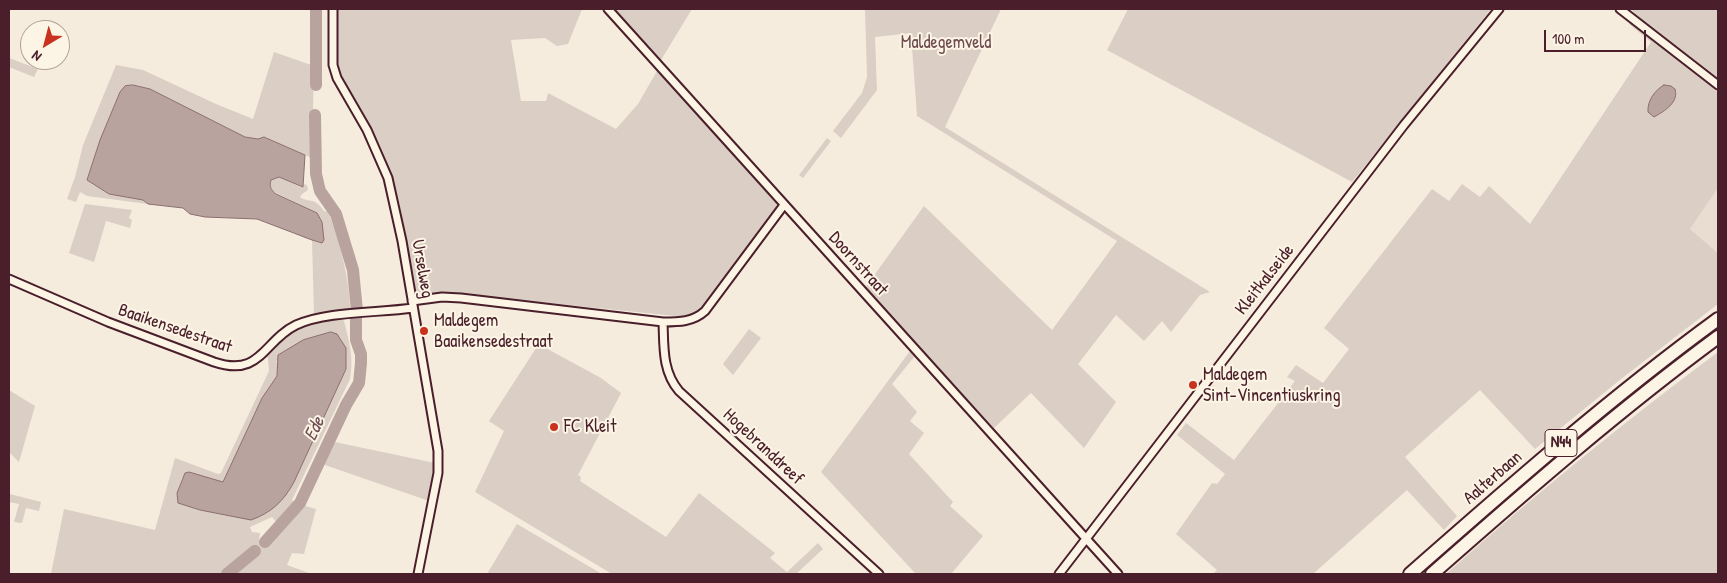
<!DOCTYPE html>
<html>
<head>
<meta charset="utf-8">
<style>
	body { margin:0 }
	#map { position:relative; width:1727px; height:583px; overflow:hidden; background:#f5ecde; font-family:"Patrick Hand",sans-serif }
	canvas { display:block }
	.frame { position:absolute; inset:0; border:10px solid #4a1f2b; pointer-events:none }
	.north { position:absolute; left:20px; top:20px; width:50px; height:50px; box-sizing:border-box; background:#fcf5e5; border:1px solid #b59f9b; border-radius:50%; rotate:217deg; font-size:14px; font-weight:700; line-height:20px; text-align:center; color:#4a1f2b }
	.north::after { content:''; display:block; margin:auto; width:18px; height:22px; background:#c8321e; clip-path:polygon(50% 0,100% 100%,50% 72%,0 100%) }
	.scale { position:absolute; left:1544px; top:30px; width:102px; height:22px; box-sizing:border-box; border:2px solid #4a1f2b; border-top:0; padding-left:6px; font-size:15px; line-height:18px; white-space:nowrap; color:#4a1f2b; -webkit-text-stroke:4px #fcf5e5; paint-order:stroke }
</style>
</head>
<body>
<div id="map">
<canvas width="1727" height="583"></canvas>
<div class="frame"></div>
<div class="north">N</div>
<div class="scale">100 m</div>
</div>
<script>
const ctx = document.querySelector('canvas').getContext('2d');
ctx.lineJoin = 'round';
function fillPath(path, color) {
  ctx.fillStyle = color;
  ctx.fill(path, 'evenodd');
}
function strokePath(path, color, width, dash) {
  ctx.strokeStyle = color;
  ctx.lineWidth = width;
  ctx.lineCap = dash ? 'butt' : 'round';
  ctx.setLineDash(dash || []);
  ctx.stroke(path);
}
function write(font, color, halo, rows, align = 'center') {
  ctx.font = font + ' "Patrick Hand",sans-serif';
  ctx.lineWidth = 4;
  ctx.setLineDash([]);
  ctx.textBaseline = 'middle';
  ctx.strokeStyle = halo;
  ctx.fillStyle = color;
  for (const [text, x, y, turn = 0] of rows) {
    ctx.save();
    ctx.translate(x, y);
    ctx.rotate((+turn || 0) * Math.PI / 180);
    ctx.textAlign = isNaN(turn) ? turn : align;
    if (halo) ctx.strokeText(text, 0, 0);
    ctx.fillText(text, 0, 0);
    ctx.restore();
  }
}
fillPath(new Path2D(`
	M 1718,188 L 1718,253 L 1690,229 Z`), '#e8ddd0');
fillPath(new Path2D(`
	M 338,9 L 582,9 L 568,44 L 557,46 L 545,38 L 511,40 L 521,101 L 546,101 L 548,93 L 616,129 L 638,104 L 657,71 L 775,199 L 777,203 L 776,208 L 705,305 L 696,313 L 685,317 L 441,292 L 417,297 L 399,202 L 390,171 L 379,143 L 341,78 L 337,57 Z
	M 615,9 L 692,9 L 661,60 Z
	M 865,9 L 1001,9 L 945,127 L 1210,292 L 1200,295 L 1171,332 L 1162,321 L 1144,341 L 1116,315 L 1078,364 L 1116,402 L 1084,448 L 1031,393 L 994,428 L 865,288 L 924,206 L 1052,330 L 1117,241 L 917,116 L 911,33 L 875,37 L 877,90 L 841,138 L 833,131 L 862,93 L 867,77 Z
	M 1128,9 L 1491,9 L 1352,182 L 1107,50 Z
	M 1630,9 L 1718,9 L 1718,188 L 1690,229 L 1718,253 L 1718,304 L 1621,379 L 1535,449 L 1480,390 L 1405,457 L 1457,516 L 1444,530 L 1407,490 L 1313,574 L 1213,574 L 1217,570 L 1176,534 L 1212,483 L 1217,484 L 1225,474 L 1177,435 L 1186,423 L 1234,460 L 1295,381 L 1287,377 L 1296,365 L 1323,383 L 1349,349 L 1324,328 L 1432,189 L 1449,201 L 1462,184 L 1480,197 L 1489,186 L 1530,224 L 1651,42 L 1629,24 L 1635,13 Z
	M 274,52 L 314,66 L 313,105 L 314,159 L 265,137 L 258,139 L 245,137 L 150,89 C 129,84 125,82 115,103 L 87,180 L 109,194 L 143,200 L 148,204 L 87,196 L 80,192 L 76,202 L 67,199 L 75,177 L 83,145 L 116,65 L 143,70 L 216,104 L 253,119 Z
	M 9,58 L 38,69 L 34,77 L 9,67 Z
	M 827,138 L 831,141 L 803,178 L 799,175 Z
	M 279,177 L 301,187 L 303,187 L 304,184 L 307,185 L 308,190 L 302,194 L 300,197 C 310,204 314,196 324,211 L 328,212 C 339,238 350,281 350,309 L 314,315 L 312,240 L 321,243 L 317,213 L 272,191 L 270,185 L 271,180 Z
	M 85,204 L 132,210 L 129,218 L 132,220 L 130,228 L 106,221 L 94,262 L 69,253 Z
	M 342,319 L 344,321 C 349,340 354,359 350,379 L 292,500 L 295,503 L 325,440 L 435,463 L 429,501 L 322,464 L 305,506 L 316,509 L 304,554 L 292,553 L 287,565 L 312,574 L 51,574 L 64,509 L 155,530 L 175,458 L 218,474 L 221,473 L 269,371 L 268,359 L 266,354 C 290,329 308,321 342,319 ZM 346,348 L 346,369 L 288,493 L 218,513 L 200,510 L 178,503 L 177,493 L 182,478 L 223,483 L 262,398 L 277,376 L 279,368 L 276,361 ZM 272,517 L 278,524 L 265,541 L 259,540 L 260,533 L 252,532 L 250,527 Z
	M 749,329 L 761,338 L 733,375 L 723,364 Z
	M 538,345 L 542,346 L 601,378 L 621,393 L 578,475 L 581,477 L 580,481 L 666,537 L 699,493 L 775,553 L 770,558 L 787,572 L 818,543 L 823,549 L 796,574 L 612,574 L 475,492 L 504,431 L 489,421 Z
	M 910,351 L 915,356 L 892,384 L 917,412 L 910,421 L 924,433 L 909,454 L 953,502 L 950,506 L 983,536 L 951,574 L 916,574 L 821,472 Z
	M 1718,352 L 1718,574 L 1446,574 C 1533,496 1624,422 1718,352 Z
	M 9,390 L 35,406 L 19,462 L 9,452 Z
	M 10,494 L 41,502 L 39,511 L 26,508 L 22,523 L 14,522 L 19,504 L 9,502 Z
	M 517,524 L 602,574 L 487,574 Z`), '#dbcec4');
const water = new Path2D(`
	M 133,85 L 150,89 L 245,137 L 258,139 L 264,137 L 305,155 L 303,187 L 279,177 L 271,180 C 269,187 271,190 276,194 L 317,213 L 322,222 L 324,240 L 322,243 L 312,240 L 257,219 L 205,217 L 190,214 L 183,208 L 148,204 L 143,200 L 109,194 L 87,180 L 100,140 L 120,92 L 125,86 Z
	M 1664,85 L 1671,86 L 1675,89 C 1679,102 1665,111 1654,117 L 1648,112 C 1647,101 1655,90 1664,85 Z
	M 331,332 L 337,334 L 346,348 L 346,369 L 294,482 C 284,501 271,513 251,520 L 200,510 L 178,503 L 177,493 L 185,473 L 189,472 L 223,482 L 262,398 L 277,376 L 278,355 L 303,340 Z`);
fillPath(water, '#b8a39e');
strokePath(water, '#8c6e70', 1);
strokePath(new Path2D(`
	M 316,85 L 316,9
	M 315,115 L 316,174 L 320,191 L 336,214 L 353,270 L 357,311
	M 265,542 L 300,503 L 346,405 L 359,383 L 361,363 L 361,354 L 356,340 L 356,318
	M 227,574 L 255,551`), '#b8a39e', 12);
const street = new Path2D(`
	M 333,9 L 333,65 L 337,78 L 367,130 L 388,178 L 402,241 L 438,451 L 438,473 L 418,574
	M 608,9 L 1118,574
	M 1620,9 L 1718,85
	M 9,279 L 108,322 L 214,362 C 261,378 263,341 296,325 C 326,311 378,313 413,308
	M 412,301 L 442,297 L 461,298 L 663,322 C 679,322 693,322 705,311 L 784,205
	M 663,322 C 664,346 662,371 679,391 L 879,574
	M 1059,574 L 1404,125 L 1499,9`);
const highway = new Path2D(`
	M 1410,574 C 1510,486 1610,398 1718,319
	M 1432,574 C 1525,492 1619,410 1718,337`);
strokePath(street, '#4a1f2b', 11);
strokePath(highway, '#4a1f2b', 16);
strokePath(street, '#fcf5e5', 7);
strokePath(highway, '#fcf5e5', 12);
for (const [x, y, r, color] of [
	[424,331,5,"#c8321e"],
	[1193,385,5,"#c8321e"],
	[554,427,5,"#c8321e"]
]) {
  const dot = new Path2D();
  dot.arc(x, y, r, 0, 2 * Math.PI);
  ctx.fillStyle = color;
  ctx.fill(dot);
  strokePath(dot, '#fcf5e5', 2);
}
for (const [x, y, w] of [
	[1561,443,32]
]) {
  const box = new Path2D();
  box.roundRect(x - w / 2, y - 13.5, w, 27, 4);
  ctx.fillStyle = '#fcf5e5';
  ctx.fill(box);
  strokePath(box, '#4a1f2b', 1);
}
write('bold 16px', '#4a1f2b', null, [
	["N44",1561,443]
]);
write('18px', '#6e4b51', '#fcf5e5', [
	["Maldegemveld",946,43]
]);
write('18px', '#4a1f2b', '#fcf5e5', [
	["Doornstraat",858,264,48],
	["Urselweg",422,269,80],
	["Kleitkalseide",1265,280,-52],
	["Baaikensedestraat",175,329,19],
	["Hogebranddreef",763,447,43],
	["Aalterbaan",1493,478,-41]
]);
write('18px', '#4a1f2b', '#fcf5e5', [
	["Maldegem",434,321],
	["Baaikensedestraat",434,342],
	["Maldegem",1203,375],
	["Sint-Vincentiuskring",1203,396],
	["FC Kleit",564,427]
], 'left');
write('italic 19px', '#704d53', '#fcf5e5', [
	["Ede",315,429,-64]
]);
</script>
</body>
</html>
